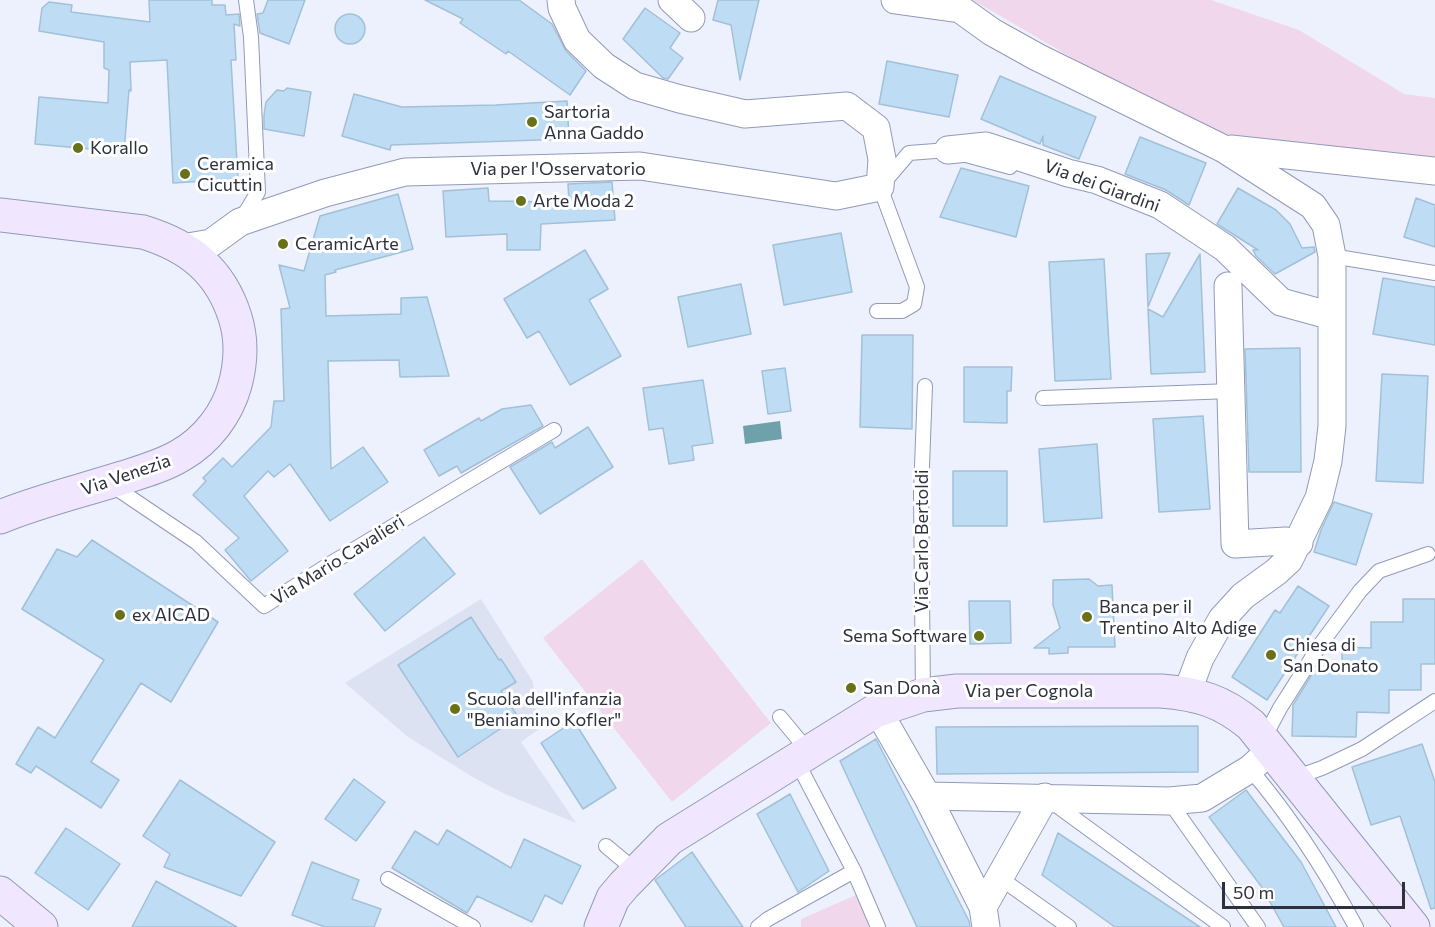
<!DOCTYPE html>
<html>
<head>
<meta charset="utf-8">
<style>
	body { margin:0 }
	#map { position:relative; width:1435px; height:927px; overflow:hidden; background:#edf1fe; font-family:Commissioner,sans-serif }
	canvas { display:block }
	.scale { position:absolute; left:1222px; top:882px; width:183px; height:27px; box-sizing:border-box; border:3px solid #2d313e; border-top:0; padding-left:8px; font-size:18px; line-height:21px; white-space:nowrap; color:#2d313e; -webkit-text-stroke:4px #fff; paint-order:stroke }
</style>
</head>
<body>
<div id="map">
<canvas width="1435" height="927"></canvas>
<div class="scale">50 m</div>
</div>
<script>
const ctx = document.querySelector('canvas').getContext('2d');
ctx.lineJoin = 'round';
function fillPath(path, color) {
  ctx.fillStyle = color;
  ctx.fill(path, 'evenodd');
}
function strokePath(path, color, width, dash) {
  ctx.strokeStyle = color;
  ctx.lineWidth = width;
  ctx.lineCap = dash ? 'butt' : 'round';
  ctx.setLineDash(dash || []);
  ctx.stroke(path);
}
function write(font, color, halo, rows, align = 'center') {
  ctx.font = font + ' Commissioner,sans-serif';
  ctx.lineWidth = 6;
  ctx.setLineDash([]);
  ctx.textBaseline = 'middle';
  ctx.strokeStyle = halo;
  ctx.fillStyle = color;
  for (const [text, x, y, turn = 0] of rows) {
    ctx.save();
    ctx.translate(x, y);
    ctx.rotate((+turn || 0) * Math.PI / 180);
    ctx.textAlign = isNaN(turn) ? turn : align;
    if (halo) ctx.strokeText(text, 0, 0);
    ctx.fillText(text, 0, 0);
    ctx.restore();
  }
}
fillPath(new Path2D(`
	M 481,599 L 533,682 L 538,730 L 521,742 L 576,823 L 505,794 L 476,779 L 408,737 L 345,683 Z`), '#dde2f2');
fillPath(new Path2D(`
	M 973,0 L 1211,0 L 1299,30 L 1404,94 L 1435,98 L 1435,158 L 1261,146 L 1165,112 Z
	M 642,559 L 771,723 L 672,802 L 543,638 Z
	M 856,895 L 870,927 L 801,927 L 801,919 Z`), '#f1d7eb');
fillPath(new Path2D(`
	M 780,421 L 782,439 L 745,444 L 743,426 Z`), '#6ea1a9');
const building = new Path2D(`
	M 149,0 L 212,0 L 212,5 L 225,5 L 226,15 L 239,14 L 240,26 L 234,24 L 236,60 L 231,60 L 238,179 L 173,183 L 167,60 L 130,62 L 131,91 L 129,90 L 124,152 L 35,144 L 39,97 L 108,103 L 109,70 L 104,68 L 104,42 L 39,31 L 42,8 L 49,2 L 72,5 L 71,12 L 150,22 Z
	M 268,0 L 305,0 L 289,44 L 260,33 L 257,14 L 263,13 Z
	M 425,0 L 519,0 L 552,24 L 566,51 L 586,71 L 570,95 L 508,51 L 506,54 L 460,23 L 463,19 Z
	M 718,0 L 759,0 L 740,80 L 731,25 L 713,20 Z
	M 645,8 L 680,33 L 670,48 L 683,58 L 668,79 L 663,78 L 623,39 Z
	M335 29a15 15 0 1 1 30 0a15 15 0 1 1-30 0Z
	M 887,61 L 958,75 L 949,117 L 879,104 Z
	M 1000,76 L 1096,117 L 1079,159 L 1043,145 L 1043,136 L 1040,144 L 981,119 Z
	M 287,88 L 311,92 L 304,136 L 264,129 L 264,115 L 266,102 L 277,90 L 284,91 Z
	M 354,94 L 402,107 L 496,105 L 567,101 L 569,139 L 391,145 L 390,150 L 342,136 Z
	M 1140,137 L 1206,163 L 1189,205 L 1166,190 L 1125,174 Z
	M 961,168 L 1029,186 L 1016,237 L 940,217 Z
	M 612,182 L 615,220 L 541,224 L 540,250 L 507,250 L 507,234 L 446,237 L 443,191 L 488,188 L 489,201 L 569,202 L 568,184 Z
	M 1238,188 L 1276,210 L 1290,224 L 1302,248 L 1314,247 L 1315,252 L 1275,274 L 1256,256 L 1253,250 L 1258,250 L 1217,224 Z
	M 398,194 L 413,249 L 335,270 L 336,272 L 325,275 L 326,316 L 401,314 L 401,298 L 427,297 L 449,376 L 400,377 L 399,360 L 328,361 L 331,469 L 363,447 L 388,482 L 330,521 L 290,464 L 274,477 L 268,471 L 244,496 L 288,551 L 251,581 L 225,550 L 239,538 L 193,495 L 206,481 L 203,478 L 223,458 L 232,467 L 271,427 L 274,401 L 284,401 L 281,309 L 290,308 L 279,265 L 304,271 L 320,216 Z
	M 1416,198 L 1435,205 L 1435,247 L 1404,237 Z
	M 841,233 L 852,292 L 784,305 L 773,245 Z
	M 585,250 L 608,289 L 589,300 L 621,356 L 570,385 L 539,331 L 527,338 L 504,299 Z
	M 1170,253 L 1148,307 L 1146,254 Z
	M 1200,254 L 1205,372 L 1151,374 L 1148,309 L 1163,317 Z
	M 1104,259 L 1111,379 L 1055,381 L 1049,262 Z
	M 1383,278 L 1435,287 L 1435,345 L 1373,334 Z
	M 741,284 L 751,334 L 688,347 L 678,297 Z
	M 862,335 L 913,335 L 912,429 L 860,427 Z
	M 1300,348 L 1301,472 L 1249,472 L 1245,349 Z
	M 964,367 L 1012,367 L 1011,391 L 1007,391 L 1007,423 L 964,422 Z
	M 785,368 L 791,411 L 768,414 L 762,371 Z
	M 1382,374 L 1428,376 L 1423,483 L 1376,481 Z
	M 703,380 L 713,443 L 692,446 L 694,460 L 669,464 L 663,428 L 649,430 L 643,388 Z
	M 531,405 L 543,426 L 461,473 L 457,466 L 439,476 L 424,450 L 479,418 L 481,421 L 502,409 Z
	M 1203,416 L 1210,509 L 1159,512 L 1153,419 Z
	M 588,427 L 613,467 L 540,514 L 510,467 L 552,442 L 555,448 Z
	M 1097,444 L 1102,518 L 1044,522 L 1039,449 Z
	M 953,471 L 1007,471 L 1007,526 L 953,526 Z
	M 1334,502 L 1372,514 L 1356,565 L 1314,552 L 1321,530 Z
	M 424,537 L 455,574 L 385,631 L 354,594 Z
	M 92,540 L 218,622 L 171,702 L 141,683 L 91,762 L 119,780 L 101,808 L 36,766 L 31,773 L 16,764 L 38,727 L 55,738 L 104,660 L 22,609 L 57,549 L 77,557 Z
	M 1089,579 L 1098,586 L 1112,585 L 1115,647 L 1068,647 L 1068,653 L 1049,654 L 1049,648 L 1034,648 L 1060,628 L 1053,605 L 1053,580 Z
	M 1298,586 L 1329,606 L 1267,700 L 1232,677 L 1275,610 L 1280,613 Z
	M 1403,599 L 1435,599 L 1435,664 L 1421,664 L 1421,690 L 1389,690 L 1389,713 L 1357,712 L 1356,737 L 1292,736 L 1293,705 L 1314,671 L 1342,672 L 1342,647 L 1371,648 L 1371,622 L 1403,622 Z
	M 969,601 L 1010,601 L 1011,643 L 970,644 Z
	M 471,617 L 499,660 L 501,659 L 516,682 L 501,691 L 518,717 L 458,757 L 398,665 Z
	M 574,721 L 616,788 L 583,809 L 541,743 Z
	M 1198,726 L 1198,772 L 937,774 L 936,727 Z
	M 876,739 L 969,921 L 970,927 L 917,927 L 840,761 Z
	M 1422,744 L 1435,782 L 1435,908 L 1431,909 L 1400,816 L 1371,825 L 1352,767 Z
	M 354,779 L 385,802 L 356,841 L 325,819 Z
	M 180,780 L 275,842 L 241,896 L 164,867 L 170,854 L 143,836 Z
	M 1246,790 L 1301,862 L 1336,927 L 1284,927 L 1261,886 L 1209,817 Z
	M 790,794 L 829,871 L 798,892 L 757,814 Z
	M 66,828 L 120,864 L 88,910 L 35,873 Z
	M 447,830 L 511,868 L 524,839 L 581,866 L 562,904 L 545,895 L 532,922 L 477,896 L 467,913 L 392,868 L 415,831 L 438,845 Z
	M 1058,833 L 1200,927 L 1115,927 L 1042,875 Z
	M 692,852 L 743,927 L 686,927 L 655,880 Z
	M 312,862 L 359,880 L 352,899 L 381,909 L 374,927 L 325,927 L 292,915 Z
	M 156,881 L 237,927 L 132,927 Z`);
fillPath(building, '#beddf4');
strokePath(building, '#a2c0d7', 1.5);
const lane = new Path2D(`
	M 241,220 L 258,192 L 251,37 L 246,0
	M 1332,256 L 1435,273
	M 877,311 L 902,311 L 914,304 L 917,287 L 880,187 L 909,153 L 948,150 L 1010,167
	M 1043,398 L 1231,391
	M 110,484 L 196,542 L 264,606 L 333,562 L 554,430
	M 923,695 L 921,493 L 925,386
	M 780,717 L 809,752
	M 1263,740 L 1280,708 L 1320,645 L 1360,591 L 1379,571 L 1428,554
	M 796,760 L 854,871 L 878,927
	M 1250,769 C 1291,817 1326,872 1356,927
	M 1294,778 L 1322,768 L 1362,749 L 1435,701
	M 1169,801 L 1258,927
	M 1052,802 L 1223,927
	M 606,846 L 636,871
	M 1000,878 L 1069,927
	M 388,879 L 473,927
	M 758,927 L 768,919 L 854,871`);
const street = new Path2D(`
	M 672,0 L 691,18
	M 895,0 L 960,9 L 992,32 L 1037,57 L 1224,149 L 1313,206 L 1326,225 L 1332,256 L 1332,426 L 1328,461 L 1319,498 L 1289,560 L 1276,572 L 1243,596 L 1222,619 L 1200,658 L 1187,693
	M 1231,149 L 1435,171
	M 948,150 L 986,146 L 1068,173 L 1097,180 L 1160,205 L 1225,248 L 1281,302 L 1332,316
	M 182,248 L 211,243 L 240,222 L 325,193 L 405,172 L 640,166 L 836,196 L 880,187 L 882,159 L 876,128 L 847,106 L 745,114 L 680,99 L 635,86 L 604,66 L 577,40 L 562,8 L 561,0
	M 1228,286 L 1235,544 L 1286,541 L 1299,543
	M 875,711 L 885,723 L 927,796 L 983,907 L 986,927
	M 927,796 L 1169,801 L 1202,798 L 1250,769 L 1271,750
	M 983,907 L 1045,797`);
const secondary = new Path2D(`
	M 0,215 L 143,232 C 189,246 220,270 235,317 C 242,339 241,363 235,385 C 227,414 207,440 181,455 C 163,466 141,472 122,478 C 81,491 39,501 0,517
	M 0,893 L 41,927
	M 601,927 L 613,898 L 624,885 L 669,839 L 875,711 L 923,695 L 957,691 L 1161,691 C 1199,694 1222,701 1251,725 L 1413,927`);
strokePath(lane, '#919ab8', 16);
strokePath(street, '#919ab8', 29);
strokePath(secondary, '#919ab8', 35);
strokePath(lane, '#fff', 14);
strokePath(street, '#fff', 27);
strokePath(secondary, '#f0e6fe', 33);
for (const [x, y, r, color] of [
	[532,122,6,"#697118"],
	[78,148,6,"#697118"],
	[185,174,6,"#697118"],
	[521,201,6,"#697118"],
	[283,244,6,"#697118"],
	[120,615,6,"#697118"],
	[1087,617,6,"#697118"],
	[979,636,6,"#697118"],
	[1271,655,6,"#697118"],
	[851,688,6,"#697118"],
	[455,709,6,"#697118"]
]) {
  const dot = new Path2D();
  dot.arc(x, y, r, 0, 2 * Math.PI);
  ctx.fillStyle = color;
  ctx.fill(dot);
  strokePath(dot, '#fff', 2);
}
write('18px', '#2d313e', '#fff', [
	["Sartoria",544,112],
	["Anna Gaddo",544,133],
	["Korallo",90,148],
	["Ceramica",197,164],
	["Cicuttin",197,185],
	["Arte Moda 2",533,201],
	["CeramicArte",295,244],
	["Banca per il",1099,607],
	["Trentino Alto Adige",1099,628],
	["ex AICAD",132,615],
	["Sema Software",967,636,"right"],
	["Chiesa di",1283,645],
	["San Donato",1283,666],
	["San Donà",863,688],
	["Scuola dell'infanzia",467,699],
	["\"Beniamino Kofler\"",467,720]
], 'left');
write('18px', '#2d313e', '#fff', [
	["Via per l'Osservatorio",558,169],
	["Via dei Giardini",1102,186,20],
	["Via Venezia",126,475,-19],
	["Via Carlo Bertoldi",922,541,-90],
	["Via Mario Cavalieri",338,560,-32],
	["Via per Cognola",1029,691]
]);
</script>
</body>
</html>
